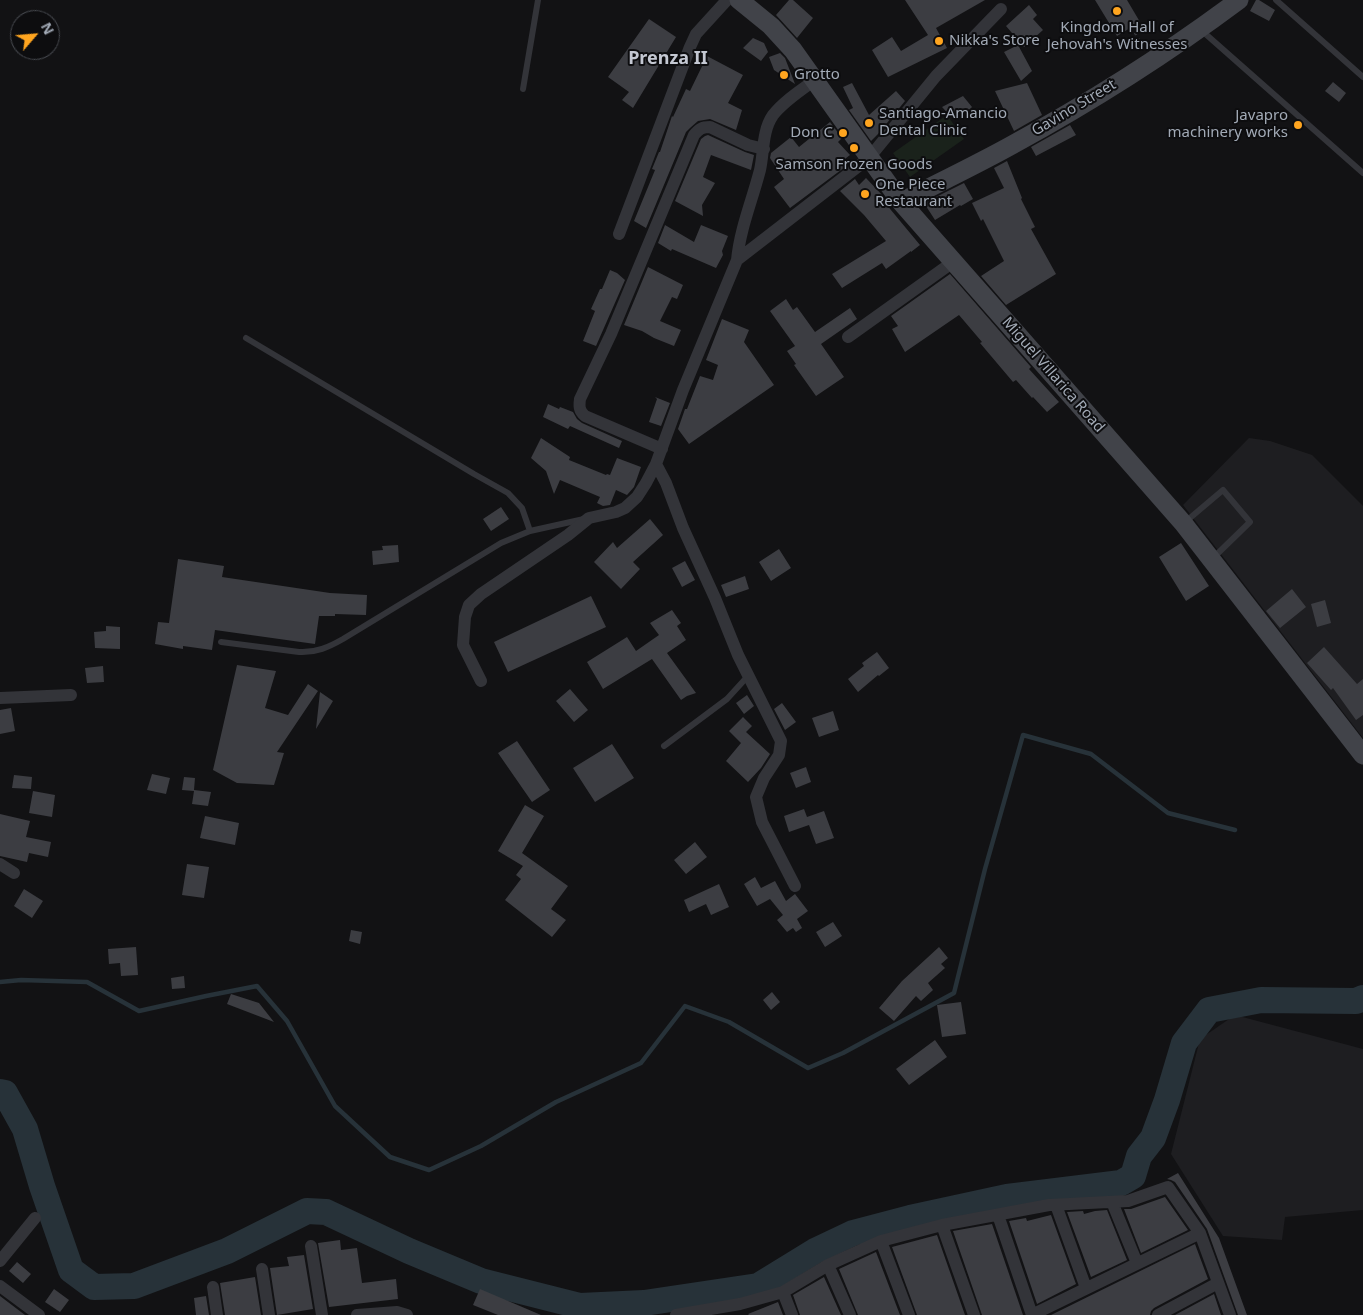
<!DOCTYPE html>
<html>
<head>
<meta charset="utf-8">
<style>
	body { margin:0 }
	#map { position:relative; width:1363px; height:1315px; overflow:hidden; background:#121214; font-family:"Noto Sans",sans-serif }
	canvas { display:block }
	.north { position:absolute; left:10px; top:10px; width:50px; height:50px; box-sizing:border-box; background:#0d0d0f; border:1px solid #494c52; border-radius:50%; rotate:63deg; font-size:14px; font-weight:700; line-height:20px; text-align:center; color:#a2aab6 }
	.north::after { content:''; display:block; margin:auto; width:18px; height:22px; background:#ffa51f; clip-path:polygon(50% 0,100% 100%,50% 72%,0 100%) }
</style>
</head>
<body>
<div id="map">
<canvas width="1363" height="1315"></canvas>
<div class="north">N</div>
</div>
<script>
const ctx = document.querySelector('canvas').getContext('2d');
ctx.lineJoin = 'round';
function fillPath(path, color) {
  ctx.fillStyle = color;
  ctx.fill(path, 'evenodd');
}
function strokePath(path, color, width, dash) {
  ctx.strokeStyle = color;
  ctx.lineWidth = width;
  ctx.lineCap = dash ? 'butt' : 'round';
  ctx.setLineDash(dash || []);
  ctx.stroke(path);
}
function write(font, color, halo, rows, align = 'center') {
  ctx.font = font + ' "Noto Sans",sans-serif';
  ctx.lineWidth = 4;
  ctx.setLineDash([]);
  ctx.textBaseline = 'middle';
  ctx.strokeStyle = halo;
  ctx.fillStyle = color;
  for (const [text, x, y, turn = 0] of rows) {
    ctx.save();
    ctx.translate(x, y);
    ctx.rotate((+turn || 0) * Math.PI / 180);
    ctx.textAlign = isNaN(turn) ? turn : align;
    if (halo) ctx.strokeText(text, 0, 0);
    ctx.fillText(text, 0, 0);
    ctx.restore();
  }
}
fillPath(new Path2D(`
	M 1249,438 L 1270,441 L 1312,455 L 1363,506 L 1363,738 L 1183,505 Z
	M 1235,1015 L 1363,1049 L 1363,1210 L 1285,1217 L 1282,1240 L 1223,1236 L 1171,1154 L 1200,1039 Z`), '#1e1e21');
fillPath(new Path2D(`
	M 947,115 L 964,139 L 910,177 L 893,153 Z`), '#1a221b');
strokePath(new Path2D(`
	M 0,982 L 21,980 L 87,982 L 139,1011 L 206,996 L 257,986 L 287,1021 L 335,1106 L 390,1157 L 429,1170 L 481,1146 L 556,1102 L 641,1063 L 685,1006 L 729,1022 L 808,1068 L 843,1053 L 954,993 L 985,869 L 1023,735 L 1091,754 L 1168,813 L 1235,830`), '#273239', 4.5);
strokePath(new Path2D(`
	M 0,1092 L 5,1093 L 25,1129 L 42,1186 L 71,1270 L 94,1287 L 134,1286 L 227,1251 L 307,1211 L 326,1212 L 409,1251 L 481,1281 L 580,1306 L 644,1303 L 758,1286 L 815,1251 L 853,1233 L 910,1218 L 1007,1197 L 1121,1183 L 1133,1176 L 1139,1156 L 1153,1138 L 1167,1100 L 1184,1043 L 1209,1010 L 1261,1000 L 1356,1001 L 1363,998`), '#273239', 26);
fillPath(new Path2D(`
	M 789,0 L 793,0 L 813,18 L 797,38 L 776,15 Z
	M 905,0 L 985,0 L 936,28 L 947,48 L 888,77 L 872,50 L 892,37 L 901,51 L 928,35 Z
	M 1095,0 L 1127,0 L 1140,22 L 1117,36 Z
	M 1256,0 L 1259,0 L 1275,10 L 1269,21 L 1250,11 Z
	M 1029,5 L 1037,15 L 1033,19 L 1043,30 L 1024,47 L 1006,26 Z
	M 649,19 L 676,37 L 633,108 L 622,100 L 629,92 L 608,77 Z
	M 753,38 L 764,43 L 768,52 L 761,61 L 743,48 Z
	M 1018,45 L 1032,71 L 1021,81 L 1004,52 Z
	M 780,53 L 785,58 L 795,84 L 774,70 L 769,57 Z
	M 707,56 L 743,75 L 728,103 L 742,110 L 736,130 L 710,119 L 698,121 L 690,128 L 686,132 L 646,228 L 634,221 L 655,170 L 652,169 L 659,152 L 660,152 L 672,116 L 673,117 L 686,89 L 690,91 Z
	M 1333,82 L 1346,93 L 1339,102 L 1325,91 Z
	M 852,83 L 869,115 L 896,91 L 905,101 L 878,134 L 871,141 L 849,110 L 853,108 L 843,87 Z
	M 1027,83 L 1042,115 L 1014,131 L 995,91 Z
	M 963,96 L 972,107 L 966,113 L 954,120 L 942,107 Z
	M 830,122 L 842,138 L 838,142 L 850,155 L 841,162 L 845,167 L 790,208 L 774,187 L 784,179 L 770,158 L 771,153 L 791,137 L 799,147 Z
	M 1070,125 L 1076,135 L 1036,156 L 1031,147 Z
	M 708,135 L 745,152 L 754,155 L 751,170 L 711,155 L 703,177 L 715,183 L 702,205 L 703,216 L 675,201 L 701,139 L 705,136 Z
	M 1007,161 L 1022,198 L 1021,199 L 1035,227 L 1031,229 L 1056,274 L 1006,305 L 981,276 L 1004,261 L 983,219 L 981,221 L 972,203 L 1004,188 L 994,168 Z
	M 866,178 L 883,196 L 881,198 L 920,245 L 911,252 L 911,251 L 886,269 L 882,263 L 842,288 L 832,274 L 886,241 L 864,215 L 840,191 L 855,179 L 859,185 Z
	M 964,183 L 973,199 L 961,206 L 960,205 L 935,220 L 924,203 Z
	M 665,225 L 694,242 L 701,225 L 728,236 L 722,251 L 723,255 L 716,268 L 672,249 L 671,251 L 658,243 Z
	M 648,267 L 683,285 L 677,299 L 672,297 L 660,321 L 681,330 L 674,346 L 654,338 L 642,331 L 624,325 Z
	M 610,270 L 617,273 L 625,280 L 596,346 L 583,341 L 595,311 L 591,309 L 600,289 L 602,289 Z
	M 950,274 L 1031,367 L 1029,369 L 1059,402 L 1047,412 L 1033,397 L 1032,398 L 1016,380 L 1013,382 L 980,343 L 982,342 L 959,315 L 905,352 L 892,329 L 898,326 L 891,316 Z
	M 786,299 L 793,310 L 797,307 L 815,332 L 850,308 L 857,319 L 821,344 L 844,377 L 816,396 L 794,365 L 796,364 L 787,351 L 795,346 L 770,311 Z
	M 722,319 L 749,330 L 744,342 L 774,385 L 689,444 L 678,429 L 685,409 L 687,409 L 700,376 L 713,380 L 718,365 L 706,360 Z
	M 655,397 L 670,403 L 661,426 L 649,422 L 657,399 Z
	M 548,404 L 559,409 L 560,407 L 573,412 L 577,419 L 582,423 L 622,441 L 619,448 L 570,426 L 568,429 L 543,417 Z
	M 541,438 L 570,457 L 569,460 L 606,475 L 607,474 L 610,475 L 617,458 L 641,467 L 634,487 L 627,495 L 616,490 L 610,505 L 603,506 L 597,503 L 600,497 L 560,480 L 554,494 L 546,471 L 531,458 Z
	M 501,507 L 509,519 L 491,531 L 483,519 Z
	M 650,519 L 663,535 L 633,562 L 640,569 L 621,589 L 594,562 L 613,542 L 617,548 Z
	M 1181,543 L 1209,586 L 1186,601 L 1159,557 Z
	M 398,545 L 399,562 L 373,565 L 372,551 L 383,550 L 382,546 Z
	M 779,549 L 791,568 L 771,581 L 759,562 Z
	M 178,559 L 224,566 L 222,577 L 330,593 L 367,595 L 366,615 L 335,614 L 335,616 L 319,616 L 315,644 L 215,630 L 212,650 L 183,646 L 183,649 L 155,644 L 158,622 L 169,623 Z
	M 685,561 L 695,580 L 682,587 L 672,568 Z
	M 745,576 L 749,589 L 726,597 L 721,585 Z
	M 1292,589 L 1306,607 L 1280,628 L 1266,611 Z
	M 591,596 L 606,627 L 508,672 L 494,642 Z
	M 1325,600 L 1331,623 L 1317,627 L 1311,604 Z
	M 672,610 L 681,623 L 677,626 L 686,640 L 667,653 L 696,693 L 687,696 L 681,700 L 652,659 L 603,689 L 587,662 L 627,637 L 636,651 L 659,635 L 650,623 Z
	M 106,626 L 120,627 L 120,649 L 95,648 L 94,632 L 106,631 Z
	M 1324,647 L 1357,684 L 1363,679 L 1363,715 L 1356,720 L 1333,688 L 1331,690 L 1307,663 Z
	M 877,652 L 889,668 L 879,676 L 878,675 L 858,692 L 848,679 L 864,666 L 862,663 Z
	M 237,665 L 276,671 L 265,708 L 288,715 L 308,684 L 318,691 L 277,752 L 284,753 L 274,785 L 237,783 L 213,770 Z
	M 103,666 L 104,682 L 87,683 L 85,668 Z
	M 570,689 L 588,710 L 574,722 L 556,701 Z
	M 320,692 L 333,701 L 316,729 Z
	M 747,695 L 754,706 L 744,714 L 736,703 Z
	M 782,703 L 796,722 L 785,730 L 774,709 Z
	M 11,708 L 15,731 L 0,734 L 0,710 Z
	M 833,711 L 839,730 L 819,737 L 812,718 Z
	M 743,717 L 752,726 L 746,732 L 770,754 L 761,768 L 748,782 L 726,761 L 741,743 L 729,731 Z
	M 517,741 L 550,790 L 532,802 L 498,753 Z
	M 612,744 L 634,778 L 595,802 L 573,768 Z
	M 806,767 L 811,782 L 796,788 L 790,773 Z
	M 152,774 L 170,778 L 166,794 L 147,790 Z
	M 14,775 L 32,777 L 31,789 L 12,788 Z
	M 184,777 L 195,778 L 194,790 L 211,792 L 208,806 L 192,804 L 194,791 L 182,790 Z
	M 33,791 L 55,795 L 52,817 L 29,813 Z
	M 525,805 L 544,816 L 522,853 L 568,886 L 551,909 L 566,920 L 552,937 L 505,900 L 521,879 L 516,875 L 523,866 L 498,851 Z
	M 804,809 L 807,817 L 824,811 L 834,838 L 816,844 L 809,825 L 789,832 L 784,816 Z
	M 0,814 L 30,821 L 26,837 L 51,842 L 48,857 L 29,853 L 27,862 L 0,856 Z
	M 205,816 L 239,823 L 235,845 L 200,838 Z
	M 695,842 L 707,857 L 686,874 L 674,860 Z
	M 187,864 L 209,867 L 204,898 L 182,895 Z
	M 755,877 L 761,888 L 775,881 L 786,901 L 795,894 L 808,911 L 797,919 L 802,928 L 796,932 L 793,928 L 787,932 L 777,920 L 783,915 L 770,899 L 757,906 L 744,884 Z
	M 719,884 L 729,907 L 711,915 L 706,904 L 689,912 L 684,900 Z
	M 24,889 L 43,901 L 32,918 L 14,906 Z
	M 833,922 L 842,936 L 825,947 L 816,932 Z
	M 351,930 L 362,932 L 360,944 L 349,941 Z
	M 136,947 L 138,975 L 121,976 L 120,963 L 109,964 L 108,949 Z
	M 939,947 L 948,958 L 941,964 L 945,968 L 928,983 L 933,990 L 921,1001 L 916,996 L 894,1021 L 879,1008 L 902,981 Z
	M 184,976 L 185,988 L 172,989 L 171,978 Z
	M 772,992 L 780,1002 L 771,1010 L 763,1000 Z
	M 231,994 L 259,1003 L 274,1022 L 227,1004 Z
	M 961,1002 L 966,1034 L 942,1037 L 937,1005 Z
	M 935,1040 L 947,1057 L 909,1085 L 896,1069 Z
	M 1178,1173 L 1219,1238 L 1247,1315 L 1238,1315 L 1207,1229 L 1175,1182 L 1171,1180 L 1167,1179 Z
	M 1165,1197 L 1188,1230 L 1141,1253 L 1124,1209 L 1131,1209 Z
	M 1107,1210 L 1127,1260 L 1091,1277 L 1067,1212 L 1083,1211 L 1084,1214 L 1095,1211 Z
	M 1051,1215 L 1076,1284 L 1037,1304 L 1009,1221 L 1026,1218 L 1027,1221 Z
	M 992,1224 L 1023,1315 L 982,1315 L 953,1231 Z
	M 937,1235 L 965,1315 L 917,1315 L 892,1247 Z
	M 340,1240 L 341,1250 L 357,1248 L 362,1283 L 396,1279 L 398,1299 L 329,1307 L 318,1243 Z
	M 1195,1244 L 1208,1279 L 1154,1308 L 1151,1311 L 1150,1315 L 1051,1315 Z
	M 876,1252 L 900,1315 L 858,1315 L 839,1269 Z
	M 304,1255 L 313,1309 L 277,1315 L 270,1268 L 289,1266 L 287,1257 Z
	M 17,1262 L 31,1274 L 23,1283 L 9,1271 Z
	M 255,1277 L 261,1315 L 225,1315 L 220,1283 Z
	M 824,1277 L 841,1315 L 800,1315 L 793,1295 Z
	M 54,1289 L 69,1300 L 60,1312 L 45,1302 Z
	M 480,1289 L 541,1315 L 498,1315 L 473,1305 Z
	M 1214,1294 L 1221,1315 L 1175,1315 Z
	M 0,1296 L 25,1315 L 0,1315 Z
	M 206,1296 L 209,1315 L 196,1315 L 194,1298 Z
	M 778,1302 L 783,1315 L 749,1315 L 748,1314 Z`), '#3c3d42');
strokePath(new Path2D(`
	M 1132,27 L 1143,48`), '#393b40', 2.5, [2.5, 4]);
strokePath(new Path2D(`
	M 1276,0 L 1363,77
	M 1201,30 L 1363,173
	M 523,89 L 538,0
	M 246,338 L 474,474 L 508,493 L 522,508 L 530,531
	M 1184,523 L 1223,490 L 1250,522 L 1212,559
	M 221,642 L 299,652 C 316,653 329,647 343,639 L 501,543 L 530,531 L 584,519
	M 664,746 L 727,699 L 748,676`), '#333439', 6);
strokePath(new Path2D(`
	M 619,234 L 690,47 L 696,34 L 727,0
	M 737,260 L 869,158 L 936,76 L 1001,9
	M 848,337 L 953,262
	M 662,449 L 585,416 C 579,411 579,406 580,399 L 611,334 L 694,135 C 699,129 702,127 710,127 L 748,145 L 764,149
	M 656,464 L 666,483 L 683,528 L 715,598 L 738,655 L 781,741 L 779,755 L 764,778 L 756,797 L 762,822 L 795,886
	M 481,681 L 463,645 L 465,617 L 469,605 L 481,594 L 568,535 L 589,518 L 616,512 L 625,508 L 637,497 L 646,483 L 656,464 L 683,390 L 737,260 C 740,229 752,201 760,170 C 764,152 762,131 773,115 C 784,101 801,90 815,80
	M 0,698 L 71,695
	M 0,864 L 14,873
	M 1112,1202 L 1137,1263
	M 1056,1205 L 1086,1288
	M 998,1215 L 1032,1315
	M 942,1225 L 974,1315
	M 881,1241 L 909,1315
	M 311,1246 L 322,1315
	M 0,1261 L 35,1218
	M 828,1265 L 850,1315
	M 262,1269 L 269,1315
	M 0,1286 L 39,1315
	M 213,1287 L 217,1315
	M 783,1292 L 792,1315
	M 357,1315 L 397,1312 L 407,1315
	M 676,1315 L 740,1304 L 783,1292 L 828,1265 L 881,1241 L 942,1225 L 1049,1205 L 1128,1201 L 1168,1187 L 1200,1233 L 1230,1315
	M 1032,1315 L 1200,1233
	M 1158,1315 L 1218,1283`), '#333439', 12);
strokePath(new Path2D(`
	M 739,0 L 771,26 L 793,50 L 901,202 L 1183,523 L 1363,755
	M 901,202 C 938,183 976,165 1012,145 C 1091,102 1168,53 1239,0`), '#414349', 19);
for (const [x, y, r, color] of [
	[1117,11,5,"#ffa51f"],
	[939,41,5,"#ffa51f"],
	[784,75,5,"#ffa51f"],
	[869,123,5,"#ffa51f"],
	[1298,125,5,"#ffa51f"],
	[843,133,5,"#ffa51f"],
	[854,148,5,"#ffa51f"],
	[865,194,5,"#ffa51f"]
]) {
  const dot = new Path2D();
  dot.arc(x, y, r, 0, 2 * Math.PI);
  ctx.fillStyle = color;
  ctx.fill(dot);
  strokePath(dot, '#0d0d0f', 2);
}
write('15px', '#a2aab6', '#0d0d0f', [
	["Kingdom Hall of",1117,28,"center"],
	["Jehovah's Witnesses",1117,45,"center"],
	["Nikka's Store",949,41],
	["Grotto",794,75],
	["Santiago-Amancio",879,114],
	["Dental Clinic",879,131],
	["Javapro",1288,116,"right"],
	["machinery works",1288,133,"right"],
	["Don C",833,133,"right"],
	["Samson Frozen Goods",854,165,"center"],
	["One Piece",875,185],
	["Restaurant",875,202]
], 'left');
write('15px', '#a2aab6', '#0d0d0f', [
	["Gavino Street",1074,108,-31],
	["Miguel Villarica Road",1053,375,49]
]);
write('bold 18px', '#c4c8d2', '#0d0d0f', [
	["Prenza II",668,59]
]);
</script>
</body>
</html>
